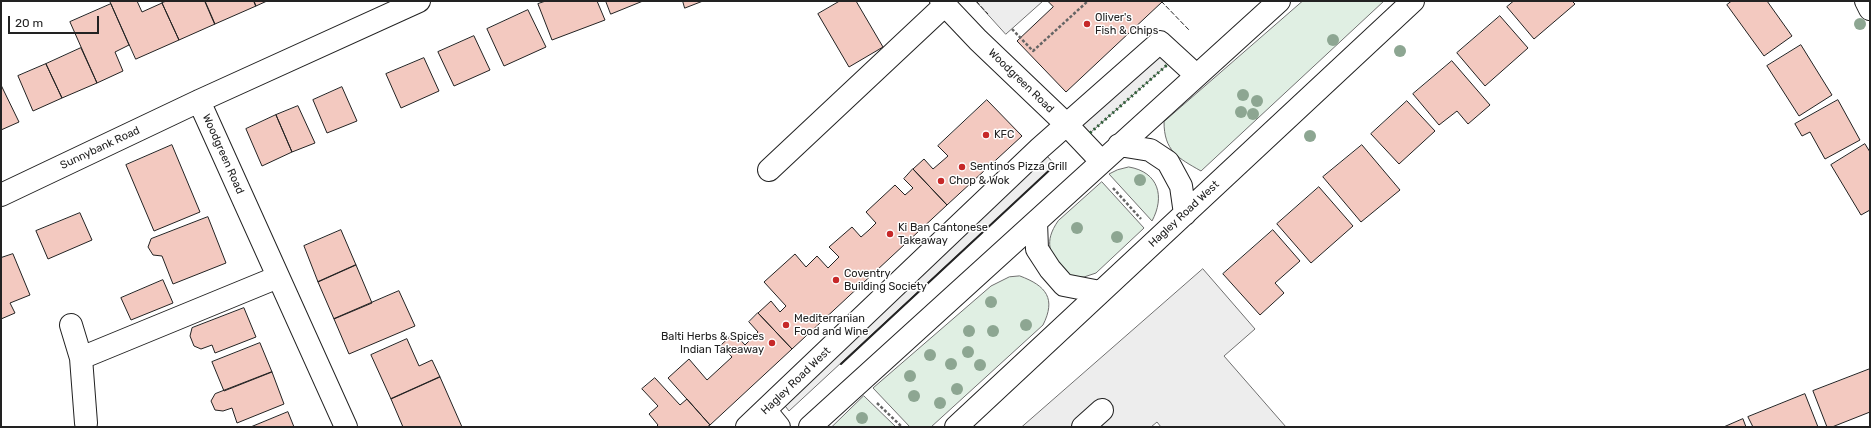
<!DOCTYPE html>
<html>
<head>
<meta charset="utf-8">
<style>
	body { margin:0 }
	#map { position:relative; width:1871px; height:428px; overflow:hidden; background:#fff; font-family:Rubik,sans-serif }
	canvas { display:block }
	.frame { position:absolute; inset:0; border:2px solid #222; pointer-events:none }
	.scale { position:absolute; left:8px; top:16px; width:91px; height:18px; box-sizing:border-box; border:2px solid #222; border-top:0; padding-left:5px; font-size:12px; line-height:14px; white-space:nowrap; color:#222; -webkit-text-stroke:3px #fff; paint-order:stroke }
</style>
</head>
<body>
<div id="map">
<canvas width="1871" height="428"></canvas>
<div class="frame"></div>
<div class="scale">20 m</div>
</div>
<script>
const ctx = document.querySelector('canvas').getContext('2d');
ctx.lineJoin = 'round';
function fillPath(path, color) {
  ctx.fillStyle = color;
  ctx.fill(path, 'evenodd');
}
function strokePath(path, color, width, dash) {
  ctx.strokeStyle = color;
  ctx.lineWidth = width;
  ctx.lineCap = dash ? 'butt' : 'round';
  ctx.setLineDash(dash || []);
  ctx.stroke(path);
}
function write(font, color, halo, rows, align = 'center') {
  ctx.font = font + ' Rubik,sans-serif';
  ctx.lineWidth = 3;
  ctx.setLineDash([]);
  ctx.textBaseline = 'middle';
  ctx.strokeStyle = halo;
  ctx.fillStyle = color;
  for (const [text, x, y, turn = 0] of rows) {
    ctx.save();
    ctx.translate(x, y);
    ctx.rotate((+turn || 0) * Math.PI / 180);
    ctx.textAlign = isNaN(turn) ? turn : align;
    if (halo) ctx.strokeText(text, 0, 0);
    ctx.fillText(text, 0, 0);
    ctx.restore();
  }
}
const green = new Path2D(`
	M 1303,1 L 1384,1 L 1201,171 C 1178,158 1164,151 1164,122 Z
	M 1129,167 C 1159,172 1165,197 1152,221 L 1109,174 L 1117,170 Z
	M 1102,182 L 1144,228 L 1096,273 L 1084,277 L 1071,277 L 1060,273 C 1051,252 1043,243 1058,221 Z
	M 1020,276 C 1047,286 1056,299 1043,325 L 931,427 L 910,427 L 873,388 L 991,286 L 1009,277 Z
	M 864,396 L 896,427 L 832,427 Z`);
fillPath(green, '#e0efe3');
strokePath(green, '#6f6f6f', 1);
const parking = new Path2D(`
	M 976,1 L 1043,1 L 1006,34 Z
	M 1160,42 L 1176,57 L 1090,133 L 1074,117 Z
	M 1040,148 L 1055,165 L 789,411 L 779,398 Z
	M 1203,269 L 1255,329 L 1224,356 L 1286,427 L 1161,427 L 1157,422 L 1151,427 L 1022,427 Z`);
fillPath(parking, '#ededed');
strokePath(parking, '#6f6f6f', 1);
const building = new Path2D(`
	M 110,1 L 137,1 L 142,12 L 162,3 L 179,40 L 136,59 Z
	M 167,1 L 205,1 L 215,24 L 179,40 L 162,3 Z
	M 205,1 L 254,1 L 256,6 L 215,24 Z
	M 254,1 L 267,1 L 256,6 Z
	M 546,1 L 597,1 L 605,20 L 552,40 L 538,4 Z
	M 606,1 L 643,1 L 611,14 Z
	M 683,1 L 703,1 L 685,8 Z
	M 840,1 L 856,1 L 883,47 L 849,67 L 818,14 Z
	M 1048,1 L 1161,1 L 1162,2 L 1066,92 L 1017,41 L 1053,7 Z
	M 1514,1 L 1572,1 L 1575,4 L 1534,39 L 1507,7 Z
	M 1732,1 L 1767,1 L 1792,36 L 1764,56 L 1727,5 Z
	M 111,4 L 129,45 L 115,52 L 123,71 L 97,83 L 70,22 Z
	M 528,10 L 546,47 L 504,66 L 487,29 Z
	M 1500,16 L 1528,48 L 1485,86 L 1457,53 Z
	M 474,36 L 490,70 L 454,86 L 438,52 Z
	M 1801,45 L 1832,95 L 1799,116 L 1767,66 Z
	M 81,48 L 97,83 L 62,98 L 46,64 Z
	M 424,58 L 439,91 L 401,108 L 386,74 Z
	M 1452,61 L 1490,105 L 1468,124 L 1457,111 L 1439,125 L 1413,94 Z
	M 46,64 L 62,98 L 33,111 L 18,76 Z
	M 1,85 L 19,122 L 1,130 Z
	M 342,87 L 357,121 L 327,133 L 313,100 Z
	M 987,100 L 1022,136 L 947,205 L 913,169 L 924,159 L 933,169 L 940,163 L 948,156 L 938,146 Z
	M 1838,100 L 1860,140 L 1825,159 L 1810,132 L 1802,136 L 1795,124 Z
	M 1407,101 L 1435,131 L 1399,164 L 1371,134 Z
	M 298,106 L 315,143 L 292,152 L 276,115 Z
	M 276,115 L 292,152 L 262,166 L 246,129 Z
	M 1865,144 L 1870,152 L 1870,210 L 1861,215 L 1831,165 Z
	M 172,145 L 200,212 L 154,231 L 126,165 Z
	M 1362,145 L 1400,190 L 1361,222 L 1323,177 Z
	M 913,169 L 947,205 L 792,349 L 758,313 L 771,301 L 780,312 L 786,306 L 764,282 L 795,254 L 806,267 L 817,256 L 828,268 L 839,257 L 829,247 L 852,227 L 861,237 L 869,230 L 876,223 L 866,212 L 895,185 L 905,195 L 913,188 L 904,179 Z
	M 1319,187 L 1353,226 L 1311,263 L 1277,224 Z
	M 80,213 L 92,240 L 48,259 L 36,231 Z
	M 208,217 L 226,263 L 173,284 L 162,256 L 153,255 L 148,247 L 151,239 Z
	M 341,230 L 356,265 L 318,282 L 304,246 Z
	M 1273,230 L 1300,261 L 1275,283 L 1284,293 L 1260,315 L 1223,274 Z
	M 13,254 L 30,295 L 10,303 L 15,313 L 1,319 L 1,258 Z
	M 356,265 L 372,303 L 334,319 L 318,282 Z
	M 163,280 L 173,303 L 131,320 L 121,298 Z
	M 399,291 L 415,326 L 349,354 L 334,319 Z
	M 244,308 L 256,337 L 215,353 L 212,345 L 201,349 L 194,346 L 190,336 L 192,328 Z
	M 758,313 L 792,349 L 710,425 L 668,378 L 689,359 L 707,380 L 732,357 L 721,345 L 734,333 L 745,345 L 758,332 L 749,322 Z
	M 407,339 L 419,366 L 432,360 L 440,377 L 391,399 L 371,355 Z
	M 260,343 L 272,372 L 224,391 L 212,362 Z
	M 1870,369 L 1870,412 L 1832,427 L 1827,427 L 1813,391 Z
	M 272,372 L 284,404 L 237,423 L 232,408 L 223,411 L 215,410 L 211,401 L 215,394 Z
	M 440,377 L 462,427 L 403,427 L 391,399 Z
	M 655,378 L 680,405 L 687,399 L 710,425 L 707,427 L 656,427 L 658,425 L 649,414 L 658,406 L 642,389 Z
	M 1805,394 L 1818,427 L 1753,427 L 1748,417 Z
	M 288,412 L 294,427 L 251,427 Z
	M 1743,419 L 1746,427 L 1724,427 Z`);
fillPath(building, '#f3c9c0');
strokePath(building, '#222', 1);
const minor = new Path2D(`
	M 941,1 L 978,40 L 1066,124 L 1101,161
	M 1866,1 L 1870,9
	M 199,101 L 346,427
	M 769,170 L 945,5
	M 1,195 L 199,101 L 419,1
	M 71,325 L 81,358
	M 766,411 L 779,427
	M 86,423 L 81,358 L 278,277
	M 747,427 L 1040,148 L 1160,42 L 1196,75
	M 1083,427 L 1102,410`);
const highway = new Path2D(`
	M 1119,145 L 1150,150 L 1168,162 L 1181,186 L 1185,214
	M 1036,222 L 1037,249 L 1050,269 L 1064,285 L 1100,292
	M 810,427 L 1279,1
	M 956,427 L 1413,1`);
strokePath(minor, '#222', 24);
strokePath(highway, '#222', 24);
strokePath(new Path2D(`
	M 1012,29 L 1033,51 L 1088,1
	M 1113,188 L 1141,219
	M 877,403 L 902,427`), '#646464', 2.5, [3, 2]);
strokePath(minor, '#fff', 22);
strokePath(highway, '#fff', 22);
strokePath(new Path2D(`
	M 1090,133 L 1167,65`), '#2f5e38', 3, [2, 3]);
strokePath(new Path2D(`
	M 976,1 L 988,14
	M 1161,1 L 1190,31`), '#222', 1, [5, 2]);
strokePath(new Path2D(`
	M 841,364 L 1055,165`), '#222', 2);
ctx.fillStyle = '#8da692';
for (const [x, y] of [
	[1860,24],
	[1333,40],
	[1400,51],
	[1243,95],
	[1257,101],
	[1241,112],
	[1253,114],
	[1310,136],
	[1140,180],
	[1077,228],
	[1117,237],
	[991,302],
	[1026,325],
	[969,331],
	[993,331],
	[968,352],
	[930,355],
	[951,364],
	[980,365],
	[910,376],
	[957,389],
	[914,396],
	[940,403],
	[862,418]
]) {
  ctx.beginPath();
  ctx.arc(x, y, 6, 0, 2 * Math.PI);
  ctx.fill();
}
for (const [x, y, r, color] of [
	[1087,24,4,"#c62828"],
	[986,135,4,"#c62828"],
	[962,167,4,"#c62828"],
	[941,181,4,"#c62828"],
	[890,234,4,"#c62828"],
	[836,280,4,"#c62828"],
	[786,325,4,"#c62828"],
	[772,343,4,"#c62828"]
]) {
  const dot = new Path2D();
  dot.arc(x, y, r, 0, 2 * Math.PI);
  ctx.fillStyle = color;
  ctx.fill(dot);
  strokePath(dot, '#fff', 1.5);
}
write('11px', '#222', '#fff', [
	["Oliver's",1095,18],
	["Fish & Chips",1095,31],
	["KFC",994,135],
	["Sentinos Pizza Grill",970,167],
	["Chop & Wok",949,181],
	["Ki Ban Cantonese",898,228],
	["Takeaway",898,241],
	["Coventry",844,274],
	["Building Society",844,287],
	["Mediterranian",794,319],
	["Food and Wine",794,332],
	["Balti Herbs & Spices",764,337,"right"],
	["Indian Takeaway",764,350,"right"]
], 'left');
write('11px', '#222', '#fff', [
	["Woodgreen Road",1021,81,44],
	["Sunnybank Road",100,148,-25],
	["Woodgreen Road",223,154,66],
	["Hagley Road West",1184,214,-43],
	["Hagley Road West",796,381,-44]
]);
</script>
</body>
</html>
